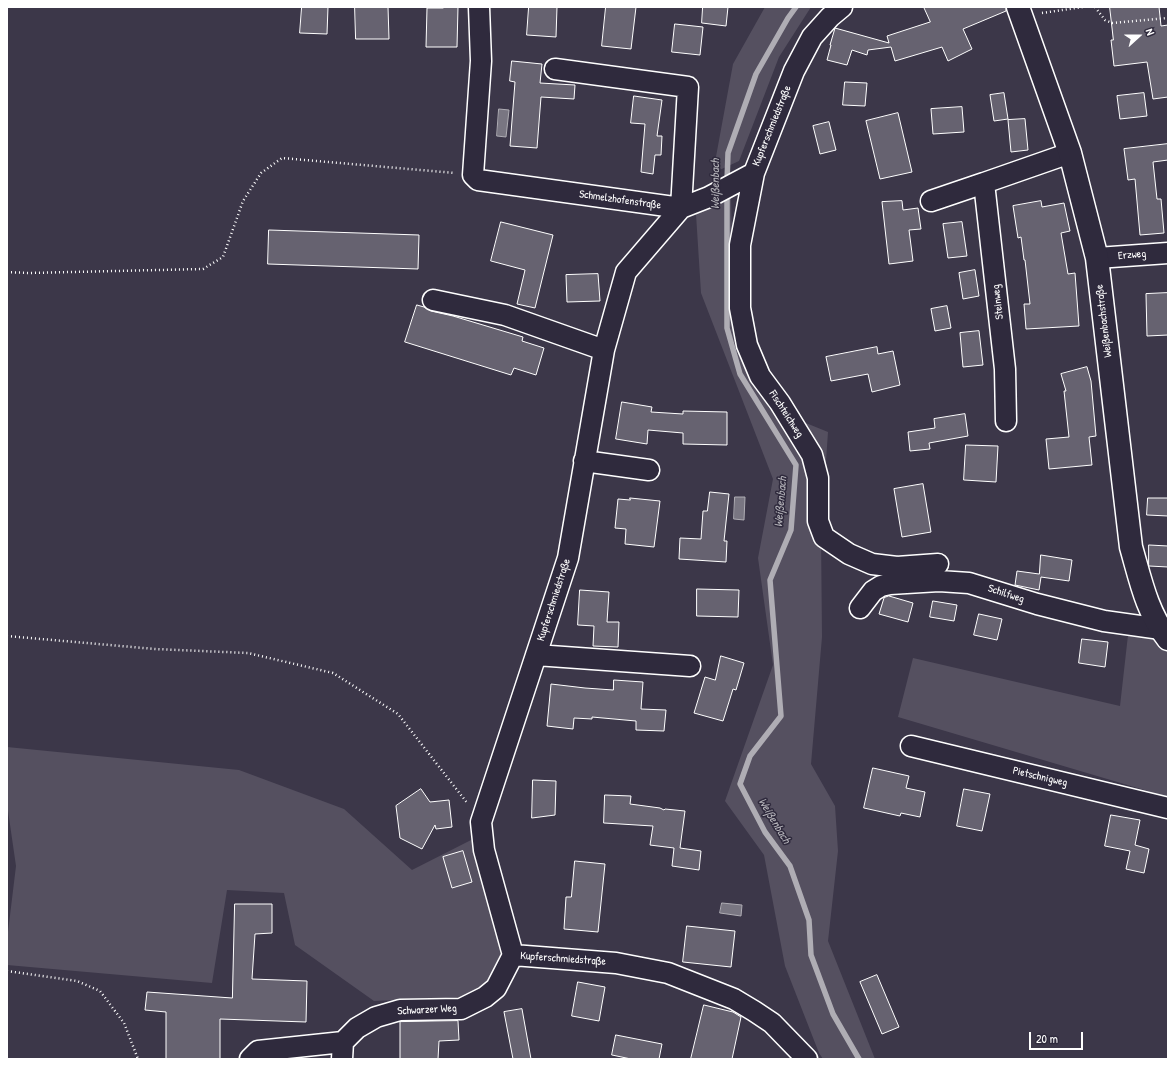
<!DOCTYPE html>
<html>
<head>
<meta charset="utf-8">
<style>
	body { margin:0 }
	#map { position:relative; width:1175px; height:1066px; overflow:hidden; background:#3c3749; font-family:"Patrick Hand",sans-serif }
	canvas { display:block }
	.frame { position:absolute; inset:0; border:8px solid #fff; pointer-events:none }
	.north { position:absolute; left:1119px; top:16px; width:40px; height:40px; -webkit-text-stroke:3px #2f2a3d; paint-order:stroke; rotate:69deg; font-size:11px; font-weight:700; line-height:16px; text-align:center; color:#fff }
	.north::after { content:''; display:block; margin:auto; width:14px; height:18px; background:#fff; clip-path:polygon(50% 0,100% 100%,50% 72%,0 100%) }
	.scale { position:absolute; left:1029px; top:1032px; width:54px; height:18px; box-sizing:border-box; border:2px solid #fff; border-top:0; padding-left:5px; font-size:12px; line-height:14px; white-space:nowrap; color:#fff; -webkit-text-stroke:3px #2f2a3d; paint-order:stroke }
</style>
</head>
<body>
<div id="map">
<canvas width="1175" height="1066"></canvas>
<div class="frame"></div>
<div class="north">N</div>
<div class="scale">20 m</div>
</div>
<script>
const ctx = document.querySelector('canvas').getContext('2d');
ctx.lineJoin = 'round';
function fillPath(path, color) {
  ctx.fillStyle = color;
  ctx.fill(path, 'evenodd');
}
function strokePath(path, color, width, dash) {
  ctx.strokeStyle = color;
  ctx.lineWidth = width;
  ctx.lineCap = dash ? 'butt' : 'round';
  ctx.setLineDash(dash || []);
  ctx.stroke(path);
}
function write(font, color, halo, rows, align = 'center') {
  ctx.font = font + ' "Patrick Hand",sans-serif';
  ctx.lineWidth = 3;
  ctx.setLineDash([]);
  ctx.textBaseline = 'middle';
  ctx.strokeStyle = halo;
  ctx.fillStyle = color;
  for (const [text, x, y, turn = 0] of rows) {
    ctx.save();
    ctx.translate(x, y);
    ctx.rotate((+turn || 0) * Math.PI / 180);
    ctx.textAlign = isNaN(turn) ? turn : align;
    if (halo) ctx.strokeText(text, 0, 0);
    ctx.fillText(text, 0, 0);
    ctx.restore();
  }
}
fillPath(new Path2D(`
	M 765,7 L 811,7 L 779,57 L 739,161 L 713,173 L 733,64 Z
	M 731,197 L 734,334 L 769,408 L 828,432 L 821,534 L 822,637 L 811,764 L 835,806 L 838,851 L 828,941 L 875,1059 L 823,1059 L 819,1053 L 785,966 L 764,855 L 725,801 L 773,665 L 758,558 L 773,479 L 701,293 L 696,214 Z
	M 1128,635 L 1159,638 L 1168,650 L 1168,797 L 898,717 L 913,658 L 1120,706 Z
	M 7,747 L 239,770 L 344,809 L 412,870 L 475,838 L 503,949 L 490,985 L 470,997 L 374,1001 L 295,945 L 284,893 L 227,890 L 212,983 L 7,965 L 7,940 L 16,866 L 7,804 Z`), '#555060');
const water = new Path2D(`
	M 499,109 L 509,110 L 506,137 L 497,136 Z
	M 735,497 L 745,497 L 744,520 L 734,519 Z
	M 722,903 L 742,905 L 741,916 L 720,913 Z`);
fillPath(water, '#797682');
strokePath(water, '#afadb4', 1);
strokePath(new Path2D(`
	M 727,182 L 728,153 L 756,74 L 788,18 L 796,7
	M 727,191 L 727,328 L 740,374 L 796,465 L 791,530 L 770,580 L 781,716 L 750,756 L 740,784 L 765,832 L 790,866 L 809,920 L 811,955 L 833,1014 L 859,1059`), '#afadb4', 5.5);
const building = new Path2D(`
	M 302,7 L 328,7 L 327,34 L 300,33 Z
	M 355,7 L 388,7 L 389,39 L 356,39 Z
	M 443,7 L 458,7 L 457,47 L 426,47 L 427,8 L 443,8 Z
	M 529,7 L 557,7 L 556,37 L 527,35 Z
	M 606,7 L 636,7 L 631,49 L 602,46 Z
	M 703,7 L 728,7 L 726,26 L 702,23 Z
	M 924,7 L 1006,7 L 1006,11 L 963,29 L 972,49 L 948,61 L 942,47 L 895,61 L 891,47 L 868,50 L 867,55 L 852,50 L 847,65 L 827,60 L 831,45 L 830,45 L 835,28 L 889,43 L 887,36 L 930,22 Z
	M 1110,7 L 1159,7 L 1161,26 L 1168,25 L 1168,97 L 1153,99 L 1147,62 L 1114,66 L 1111,40 L 1113,40 Z
	M 675,24 L 703,27 L 700,55 L 672,52 Z
	M 512,61 L 542,64 L 540,83 L 575,85 L 574,99 L 541,97 L 537,148 L 510,146 L 515,82 L 510,81 Z
	M 845,82 L 867,83 L 865,106 L 843,105 Z
	M 1004,93 L 1008,119 L 994,121 L 990,95 Z
	M 1144,93 L 1147,116 L 1120,119 L 1117,96 Z
	M 634,96 L 662,100 L 657,136 L 662,136 L 661,155 L 655,155 L 653,174 L 641,172 L 645,124 L 631,123 Z
	M 962,107 L 964,132 L 933,134 L 931,109 Z
	M 898,113 L 912,172 L 880,179 L 866,121 Z
	M 1025,119 L 1028,150 L 1011,152 L 1008,120 Z
	M 829,122 L 836,150 L 820,154 L 813,126 Z
	M 1168,144 L 1168,160 L 1153,162 L 1157,199 L 1161,199 L 1164,233 L 1140,235 L 1135,179 L 1128,180 L 1124,149 Z
	M 902,201 L 903,210 L 918,208 L 921,229 L 909,230 L 913,261 L 889,264 L 882,202 Z
	M 1041,201 L 1042,207 L 1064,203 L 1070,231 L 1061,233 L 1068,274 L 1075,273 L 1079,326 L 1026,329 L 1024,304 L 1030,304 L 1025,260 L 1024,260 L 1021,237 L 1018,238 L 1013,206 Z
	M 501,222 L 553,235 L 535,308 L 517,304 L 525,270 L 491,261 Z
	M 962,222 L 967,256 L 948,258 L 943,224 Z
	M 269,230 L 419,235 L 418,269 L 268,264 Z
	M 975,270 L 979,296 L 963,299 L 959,273 Z
	M 598,274 L 600,301 L 567,302 L 566,275 Z
	M 1168,293 L 1168,335 L 1147,336 L 1146,294 Z
	M 417,305 L 424,307 L 431,311 L 453,316 L 523,337 L 522,341 L 544,348 L 536,375 L 514,368 L 511,375 L 405,342 Z
	M 947,306 L 951,328 L 935,331 L 931,309 Z
	M 979,331 L 983,365 L 963,367 L 960,333 Z
	M 877,347 L 878,354 L 893,351 L 900,385 L 872,392 L 868,374 L 831,381 L 826,357 Z
	M 1087,367 L 1091,381 L 1096,436 L 1089,437 L 1092,465 L 1049,469 L 1046,439 L 1069,437 L 1064,391 L 1066,391 L 1061,374 Z
	M 622,402 L 652,407 L 651,412 L 683,414 L 683,411 L 727,412 L 727,445 L 683,444 L 683,433 L 648,430 L 647,444 L 616,439 Z
	M 965,414 L 968,436 L 929,443 L 930,449 L 910,451 L 908,432 L 935,428 L 934,419 Z
	M 966,445 L 998,446 L 996,482 L 964,480 Z
	M 923,484 L 931,532 L 902,537 L 894,489 Z
	M 710,492 L 729,494 L 724,541 L 727,541 L 726,562 L 679,559 L 680,538 L 701,539 L 703,511 L 707,511 Z
	M 630,498 L 660,501 L 654,547 L 625,544 L 626,529 L 615,528 L 618,499 L 630,500 Z
	M 1148,498 L 1168,498 L 1168,516 L 1147,515 Z
	M 1149,545 L 1168,546 L 1168,567 L 1149,566 Z
	M 1041,555 L 1072,560 L 1069,581 L 1041,577 L 1039,590 L 1015,585 L 1017,571 L 1039,574 Z
	M 697,589 L 739,590 L 738,617 L 697,616 Z
	M 580,590 L 609,592 L 607,622 L 619,622 L 618,647 L 593,646 L 594,626 L 578,625 Z
	M 889,596 L 913,603 L 908,622 L 879,614 L 884,598 Z
	M 933,601 L 957,605 L 954,621 L 930,617 Z
	M 979,614 L 1002,619 L 997,640 L 974,635 Z
	M 1082,639 L 1108,642 L 1105,667 L 1079,663 Z
	M 721,656 L 744,663 L 736,690 L 733,689 L 723,721 L 694,713 L 705,677 L 715,680 Z
	M 614,680 L 643,682 L 641,709 L 666,710 L 664,731 L 636,730 L 636,721 L 592,717 L 592,719 L 574,718 L 573,729 L 547,726 L 551,684 L 585,688 L 613,690 Z
	M 873,768 L 909,776 L 906,788 L 925,792 L 920,817 L 901,813 L 900,816 L 864,808 Z
	M 533,780 L 556,781 L 555,815 L 532,818 Z
	M 421,789 L 430,802 L 449,800 L 452,827 L 436,829 L 435,825 L 422,849 L 400,838 L 396,806 Z
	M 964,789 L 990,794 L 982,831 L 957,826 Z
	M 605,795 L 631,796 L 630,804 L 660,808 L 664,810 L 665,809 L 685,811 L 680,848 L 701,851 L 699,870 L 672,866 L 674,848 L 650,845 L 653,826 L 604,823 Z
	M 1111,815 L 1140,820 L 1135,845 L 1149,849 L 1144,873 L 1126,869 L 1130,851 L 1105,846 Z
	M 463,851 L 472,882 L 452,888 L 443,857 Z
	M 575,861 L 605,864 L 598,932 L 564,929 L 566,897 L 571,897 Z
	M 235,904 L 272,904 L 272,933 L 255,934 L 252,979 L 307,981 L 306,1022 L 220,1019 L 220,1059 L 166,1059 L 166,1012 L 145,1010 L 147,992 L 232,998 Z
	M 687,926 L 735,931 L 731,967 L 683,962 Z
	M 877,975 L 899,1027 L 882,1034 L 860,982 Z
	M 578,982 L 605,987 L 599,1021 L 572,1016 Z
	M 704,1005 L 733,1012 L 741,1017 L 732,1059 L 691,1059 Z
	M 522,1009 L 531,1059 L 513,1059 L 504,1012 Z
	M 458,1021 L 459,1040 L 439,1041 L 438,1059 L 400,1059 L 400,1022 Z
	M 616,1035 L 662,1044 L 659,1059 L 631,1059 L 612,1055 Z`);
fillPath(building, '#666270');
strokePath(building, '#fff', 1);
const minor = new Path2D(`
	M 479,7 L 481,61 L 473,175 L 478,180 L 681,208
	M 555,69 L 688,87 L 681,208
	M 754,173 L 740,245 L 740,308 L 747,345 L 760,376 L 780,403 L 812,455 L 818,478 L 818,521 L 824,537 L 849,554 L 872,564 L 897,567 L 938,564
	M 931,201 L 984,183
	M 1097,258 L 1168,253
	M 433,300 L 505,315 L 604,350
	M 1006,421 L 1005,369 L 984,183 L 1070,153
	M 584,461 L 649,470
	M 860,608 L 873,591 L 881,586 L 890,584 L 939,581 L 969,583 L 1037,604 L 1104,621 L 1161,629
	M 536,655 L 690,666
	M 911,746 L 1168,808
	M 513,955 L 484,850 L 481,822 L 568,558 L 604,350 L 626,272 L 681,208 L 709,197 L 754,173 L 794,71 L 812,37 L 830,17 L 842,7
	M 513,955 L 616,963 L 668,973 L 734,999 L 754,1011 L 772,1023 L 807,1059
	M 250,1059 L 258,1051 L 343,1042
	M 342,1059 L 343,1042 L 357,1028 L 376,1017 L 400,1010 L 461,1009 L 485,997 L 496,988 L 513,955`);
const major = new Path2D(`
	M 1018,7 L 1070,153 L 1097,258 L 1131,547 C 1140,578 1147,613 1168,639`);
strokePath(minor, '#fff', 23);
strokePath(major, '#fff', 25);
strokePath(new Path2D(`
	M 1095,7 L 1105,20 L 1112,23 L 1168,18
	M 1042,13 L 1083,7
	M 7,272 L 28,273 L 203,269 L 223,257 L 243,201 L 261,173 L 282,158 L 455,173
	M 7,636 L 155,649 L 248,653 L 333,673 L 398,714 L 468,804
	M 7,971 L 77,981 L 100,991 L 124,1023 L 138,1059`), '#fff', 2.5, [1, 3]);
strokePath(minor, '#2f2a3d', 20);
strokePath(major, '#2f2a3d', 22);
write('11px', '#fff', '#2f2a3d', [
	["Kupferschmiedstraße",772,126,-68],
	["Schmelzhofenstraße",620,200,8],
	["Erzweg",1132,255,-5],
	["Steinweg",998,302,-97],
	["Weißenbachstraße",1104,321,-97],
	["Fischteichweg",786,414,57],
	["Schilfweg",1006,594,18],
	["Kupferschmiedstraße",554,600,-72],
	["Pietschnigweg",1040,777,13],
	["Kupferschmiedstraße",563,959,4],
	["Schwarzer Weg",427,1010,-3]
]);
write('italic 12px', '#b5b4ba', '#2f2a3d', [
	["Weißenbach",716,184,-90],
	["Weißenbach",781,502,-85],
	["Weißenbach",774,821,59]
]);
</script>
</body>
</html>
